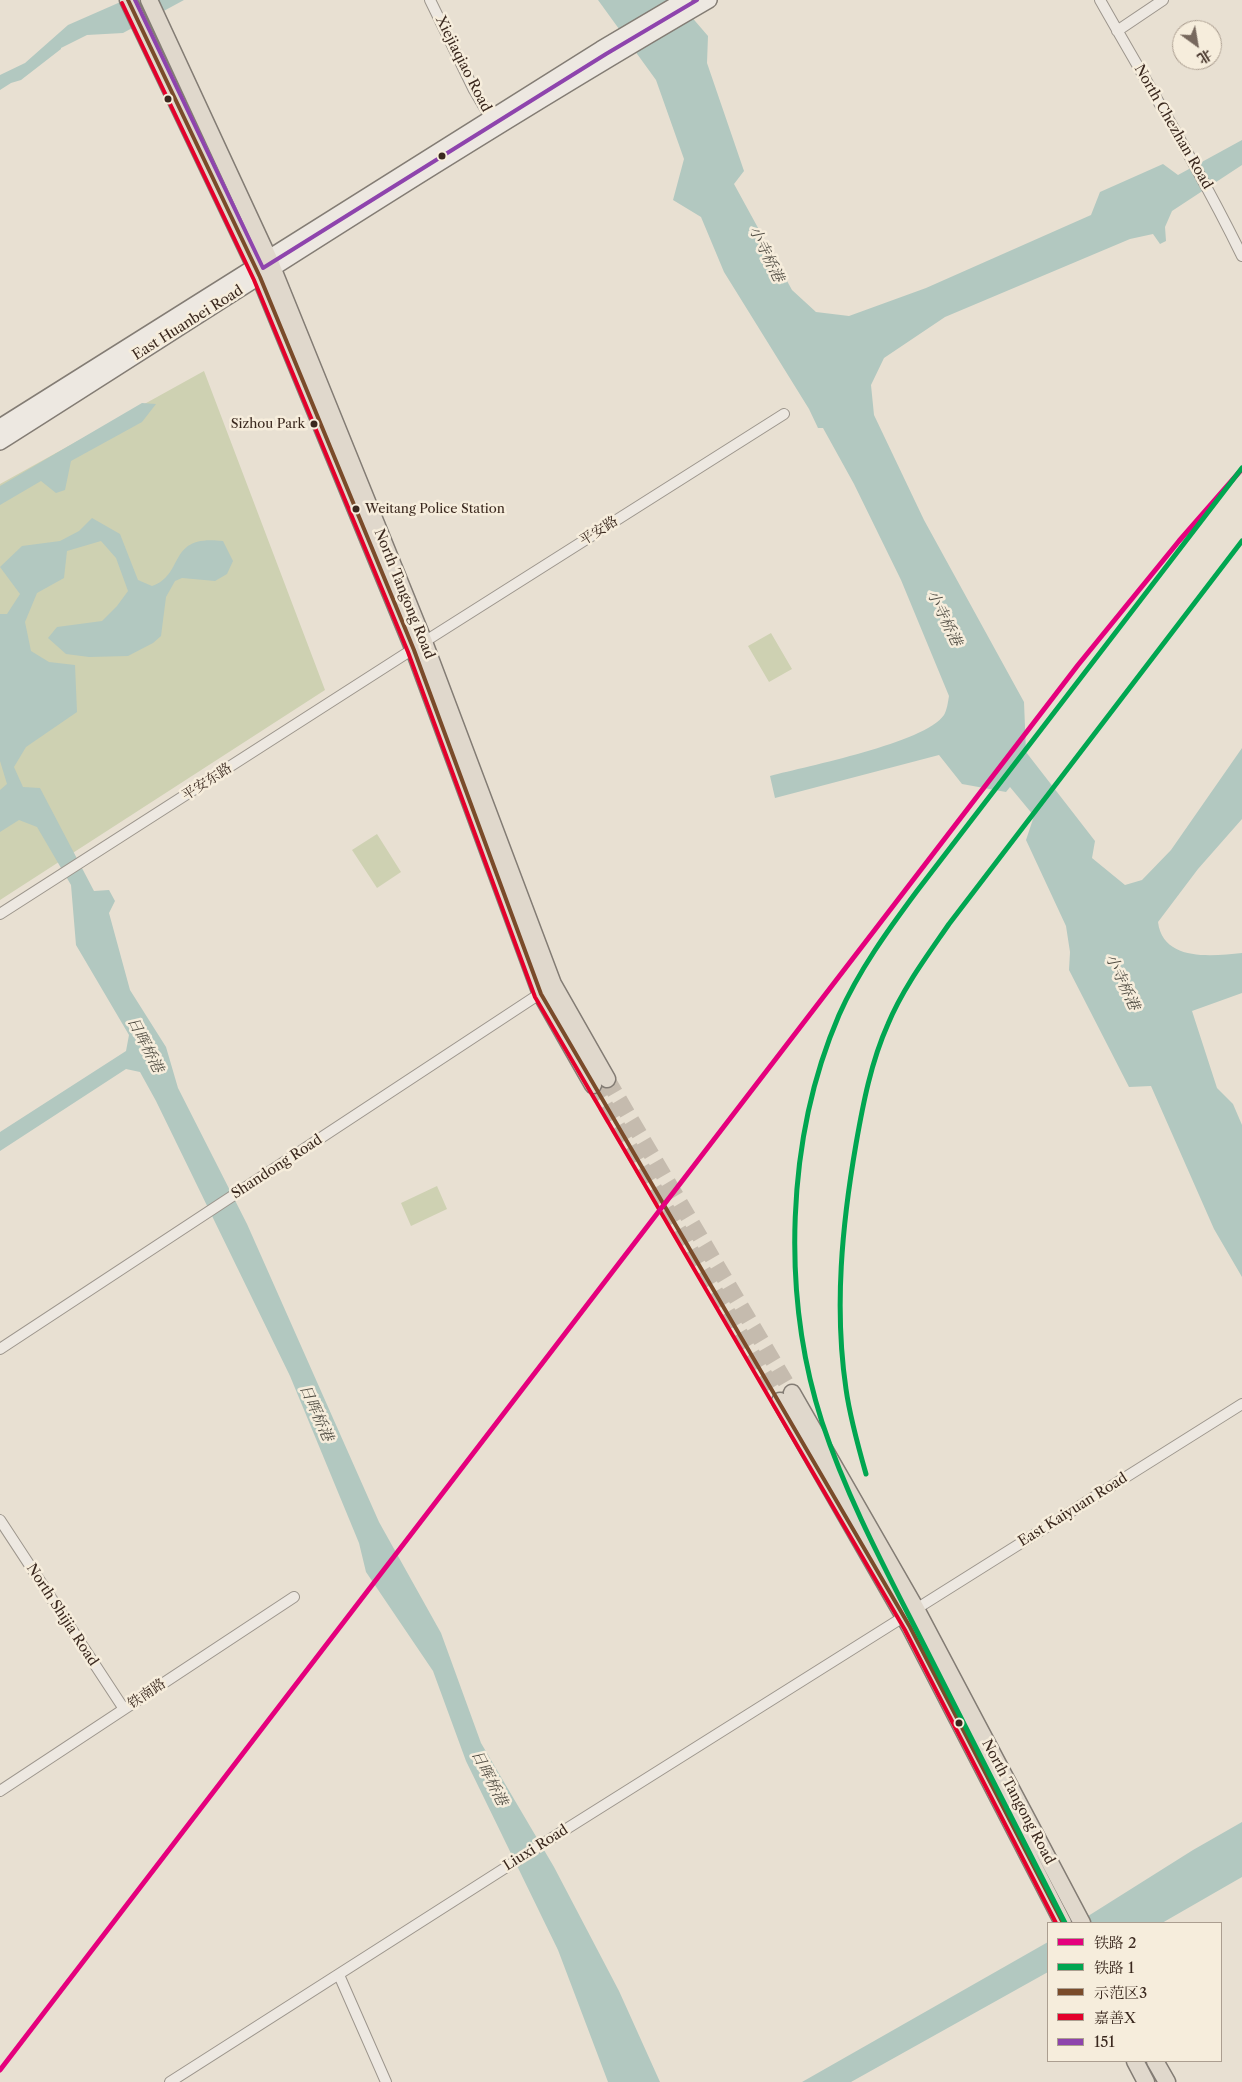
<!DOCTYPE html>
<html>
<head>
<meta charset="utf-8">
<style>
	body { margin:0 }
	#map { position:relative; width:1242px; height:2082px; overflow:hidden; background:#e8e0d2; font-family:"Libre Caslon Text","Noto Serif SC",serif }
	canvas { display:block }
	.legend { position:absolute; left:1047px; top:1922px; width:175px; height:140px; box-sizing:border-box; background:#f6eddc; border:1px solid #ab9e90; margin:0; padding:6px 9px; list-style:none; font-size:15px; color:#3a281e }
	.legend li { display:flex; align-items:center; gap:10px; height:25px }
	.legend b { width:25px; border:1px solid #ab9e90 }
	.north { position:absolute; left:1172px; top:20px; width:50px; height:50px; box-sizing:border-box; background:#f6eddc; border:1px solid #ab9e90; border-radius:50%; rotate:148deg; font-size:14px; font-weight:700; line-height:20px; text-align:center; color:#3a281e }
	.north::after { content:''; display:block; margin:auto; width:18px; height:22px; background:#77685d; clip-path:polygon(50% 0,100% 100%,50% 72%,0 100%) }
</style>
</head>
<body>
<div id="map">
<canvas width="1242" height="2082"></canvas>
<ul class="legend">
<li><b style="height:6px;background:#e5007d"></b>铁路 2</li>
<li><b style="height:6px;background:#00a651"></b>铁路 1</li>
<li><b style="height:6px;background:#7a4b2a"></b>示范区3</li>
<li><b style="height:6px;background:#e4002b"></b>嘉善X</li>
<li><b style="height:6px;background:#8e44ad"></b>151</li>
</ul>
<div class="north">北</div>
</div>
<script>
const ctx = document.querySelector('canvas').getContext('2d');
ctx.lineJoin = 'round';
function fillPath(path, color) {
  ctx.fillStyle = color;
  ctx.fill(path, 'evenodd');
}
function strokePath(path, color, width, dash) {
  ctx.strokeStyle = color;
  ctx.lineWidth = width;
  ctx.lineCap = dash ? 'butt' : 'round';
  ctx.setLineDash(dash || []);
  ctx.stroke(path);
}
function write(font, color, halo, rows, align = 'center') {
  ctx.font = font + ' "Libre Caslon Text","Noto Serif SC",serif';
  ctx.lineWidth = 5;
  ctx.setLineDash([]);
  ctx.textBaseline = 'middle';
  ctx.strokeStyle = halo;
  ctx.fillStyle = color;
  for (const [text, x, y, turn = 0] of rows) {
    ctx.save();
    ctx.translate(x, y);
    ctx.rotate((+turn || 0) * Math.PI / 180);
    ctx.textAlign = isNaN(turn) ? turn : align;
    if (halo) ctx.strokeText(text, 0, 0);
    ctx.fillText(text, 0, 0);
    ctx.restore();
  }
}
fillPath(new Path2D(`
	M 204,371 L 325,690 L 0,900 L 0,484 Z
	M 771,633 L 792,669 L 769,682 L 748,646 Z
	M 377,834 L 401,872 L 377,888 L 352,850 Z
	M 437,1186 L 447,1209 L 411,1226 L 401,1203 Z`), '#ced1b2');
fillPath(new Path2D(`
	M 125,0 L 184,0 L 123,33 L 87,35 L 61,48 L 61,49 L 21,80 L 11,83 L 0,90 L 0,75 L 25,63 L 68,25 Z
	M 598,0 L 677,0 L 708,36 L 707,63 L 744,171 L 734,184 L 792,290 L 816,312 L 849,316 L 926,288 L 1091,215 L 1100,192 L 1163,164 L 1178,175 L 1242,140 L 1242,165 L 1172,211 L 1165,227 L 1166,241 L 1160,244 L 1153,234 L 1130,239 L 945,317 L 884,358 L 871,385 L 874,415 L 924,520 L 1024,702 L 1026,752 L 1095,841 L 1092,858 L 1125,885 L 1142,880 L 1171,850 L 1242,748 L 1242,819 L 1198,869 L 1158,922 C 1163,962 1212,956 1242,953 L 1242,993 L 1192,1011 L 1217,1088 L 1233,1104 L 1242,1125 L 1242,1277 L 1214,1229 L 1151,1086 L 1129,1087 L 1069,970 L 1070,952 L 1066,926 L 1026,840 L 1034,816 L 1010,787 L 1006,792 L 962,784 L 939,755 L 775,798 L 770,776 C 807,766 925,743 944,715 C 947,710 948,702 949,696 L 901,580 L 854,484 L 823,428 L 818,428 L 809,409 L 724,272 L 701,217 L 673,200 L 684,159 L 656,80 Z
	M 142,403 L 156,404 L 142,422 L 71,461 L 65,490 L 56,493 L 41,481 L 0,505 L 0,486 Z
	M 92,518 L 120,534 L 138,580 L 152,586 C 186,574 166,534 223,541 L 233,561 L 227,574 L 215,581 L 182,578 L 175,581 L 166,597 L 161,636 L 153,643 L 128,656 L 89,657 L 66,654 L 48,638 L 57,627 L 102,621 L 117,606 L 128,591 L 116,558 L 101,541 L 67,551 L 64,578 L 37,593 L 25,622 L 31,651 L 49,662 L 75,665 L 77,712 L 26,747 L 14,767 L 23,787 L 40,788 L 94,891 L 109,890 L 115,901 L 109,913 L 130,990 L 166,1047 L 178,1088 L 247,1224 L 379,1522 L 441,1633 L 481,1743 L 554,1867 L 619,1991 L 660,2082 L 608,2082 L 558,1950 L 466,1761 L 433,1671 L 366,1572 L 359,1543 L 290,1376 L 156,1101 L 140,1072 L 126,1069 L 0,1151 L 0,1132 L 126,1051 L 129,1035 L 76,945 L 71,885 L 37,827 L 19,820 L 0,832 L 0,790 L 7,784 L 0,761 L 0,614 L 7,614 L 20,594 L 0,567 L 22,546 L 60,541 L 79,531 Z
	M 1242,1822 L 1242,1877 L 1162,1923 L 1077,1923 L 1193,1850 Z
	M 1048,1942 L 1048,1972 L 851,2082 L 802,2082 Z`), '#b2c8c0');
strokePath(new Path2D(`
	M 607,1079 L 792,1393
	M 593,1085 L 780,1401`), '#c5bbae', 16, [16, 8]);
const street = new Path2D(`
	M 430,0 L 474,90 L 494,124
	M 1100,0 C 1148,85 1199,168 1242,256
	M 1117,31 L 1163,0
	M 0,914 L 424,642 L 784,414
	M 0,1349 L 544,991
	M 0,1520 L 124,1709
	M 0,1791 L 294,1597
	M 339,1975 L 386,2082
	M 170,2082 L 552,1838 L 1242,1404`);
const secondary = new Path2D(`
	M 0,427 L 601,49 L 684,0
	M 0,442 C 235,293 468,140 709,0`);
const primary = new Path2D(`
	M 128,0 L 260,277 L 414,650 L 541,994 L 593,1085
	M 149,0 L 268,257 L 424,642 L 553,984 L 607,1079
	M 792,1393 L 916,1609 L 1082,1923
	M 780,1401 L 910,1627 L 1063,1923
	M 1135,2061 L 1146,2082
	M 1155,2061 L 1167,2082`);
strokePath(street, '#9c958c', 12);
strokePath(secondary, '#837c74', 18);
strokePath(primary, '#837c74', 19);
strokePath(street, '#ede8e1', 10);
strokePath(secondary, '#ede8e1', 15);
strokePath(primary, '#e0d8cc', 16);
strokePath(new Path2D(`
	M 128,0 L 260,277 L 414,650 L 541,994 L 910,1627 L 1063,1923`), '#7a4b2a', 4);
strokePath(new Path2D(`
	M 122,3 L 254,280 L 408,652 L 535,997 L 905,1630 L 1056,1923`), '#e4002b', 4);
strokePath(new Path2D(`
	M 135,0 L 263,268 L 606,54 L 697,0`), '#8e44ad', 4);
strokePath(new Path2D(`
	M 0,2070 L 1078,665 L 1179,541 L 1242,469`), '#e5007d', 5);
strokePath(new Path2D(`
	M 866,1474 C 858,1446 850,1418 846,1389 C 834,1308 842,1225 856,1144 C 863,1104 871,1062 888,1024 C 903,988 927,956 949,924 L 1242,541
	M 1065,1923 C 1018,1831 972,1739 925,1647 C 888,1574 848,1501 822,1422 C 781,1295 786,1138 839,1015 C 859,970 888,930 917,891 L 1242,468`), '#00a651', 5);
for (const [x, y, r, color] of [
	[168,99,4.5,"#3a281e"],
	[442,156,4.5,"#3a281e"],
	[314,424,4.5,"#3a281e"],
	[356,509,4.5,"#3a281e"],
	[959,1723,4.5,"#3a281e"]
]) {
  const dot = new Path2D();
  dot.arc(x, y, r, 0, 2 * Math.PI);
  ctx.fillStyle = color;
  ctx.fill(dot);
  strokePath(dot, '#f6eddc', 2);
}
write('13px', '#3a281e', '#f6eddc', [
	["Sizhou Park",305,424],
	["Weitang Police Station",365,509,"left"]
], 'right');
write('14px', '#3a281e', '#f6eddc', [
	["Xiejiaqiao Road",463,64,63],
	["North Chezhan Road",1173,127,60],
	["East Huanbei Road",188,323,-32],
	["平安路",599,531,-32],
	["North Tangong Road",404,594,68],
	["平安东路",207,782,-33],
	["Shandong Road",277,1167,-33],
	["East Kaiyuan Road",1073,1510,-32],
	["North Shijia Road",62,1615,57],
	["铁南路",147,1694,-34],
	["North Tangong Road",1018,1802,62],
	["Liuxi Road",536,1848,-32]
]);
write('italic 15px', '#524e44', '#f6eddc', [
	["小寺桥港",766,254,64],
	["小寺桥港",944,618,64],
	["小寺桥港",1122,982,65],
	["日晖桥港",145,1045,63],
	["日晖桥港",316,1413,66],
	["日晖桥港",489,1778,63]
]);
</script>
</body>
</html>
